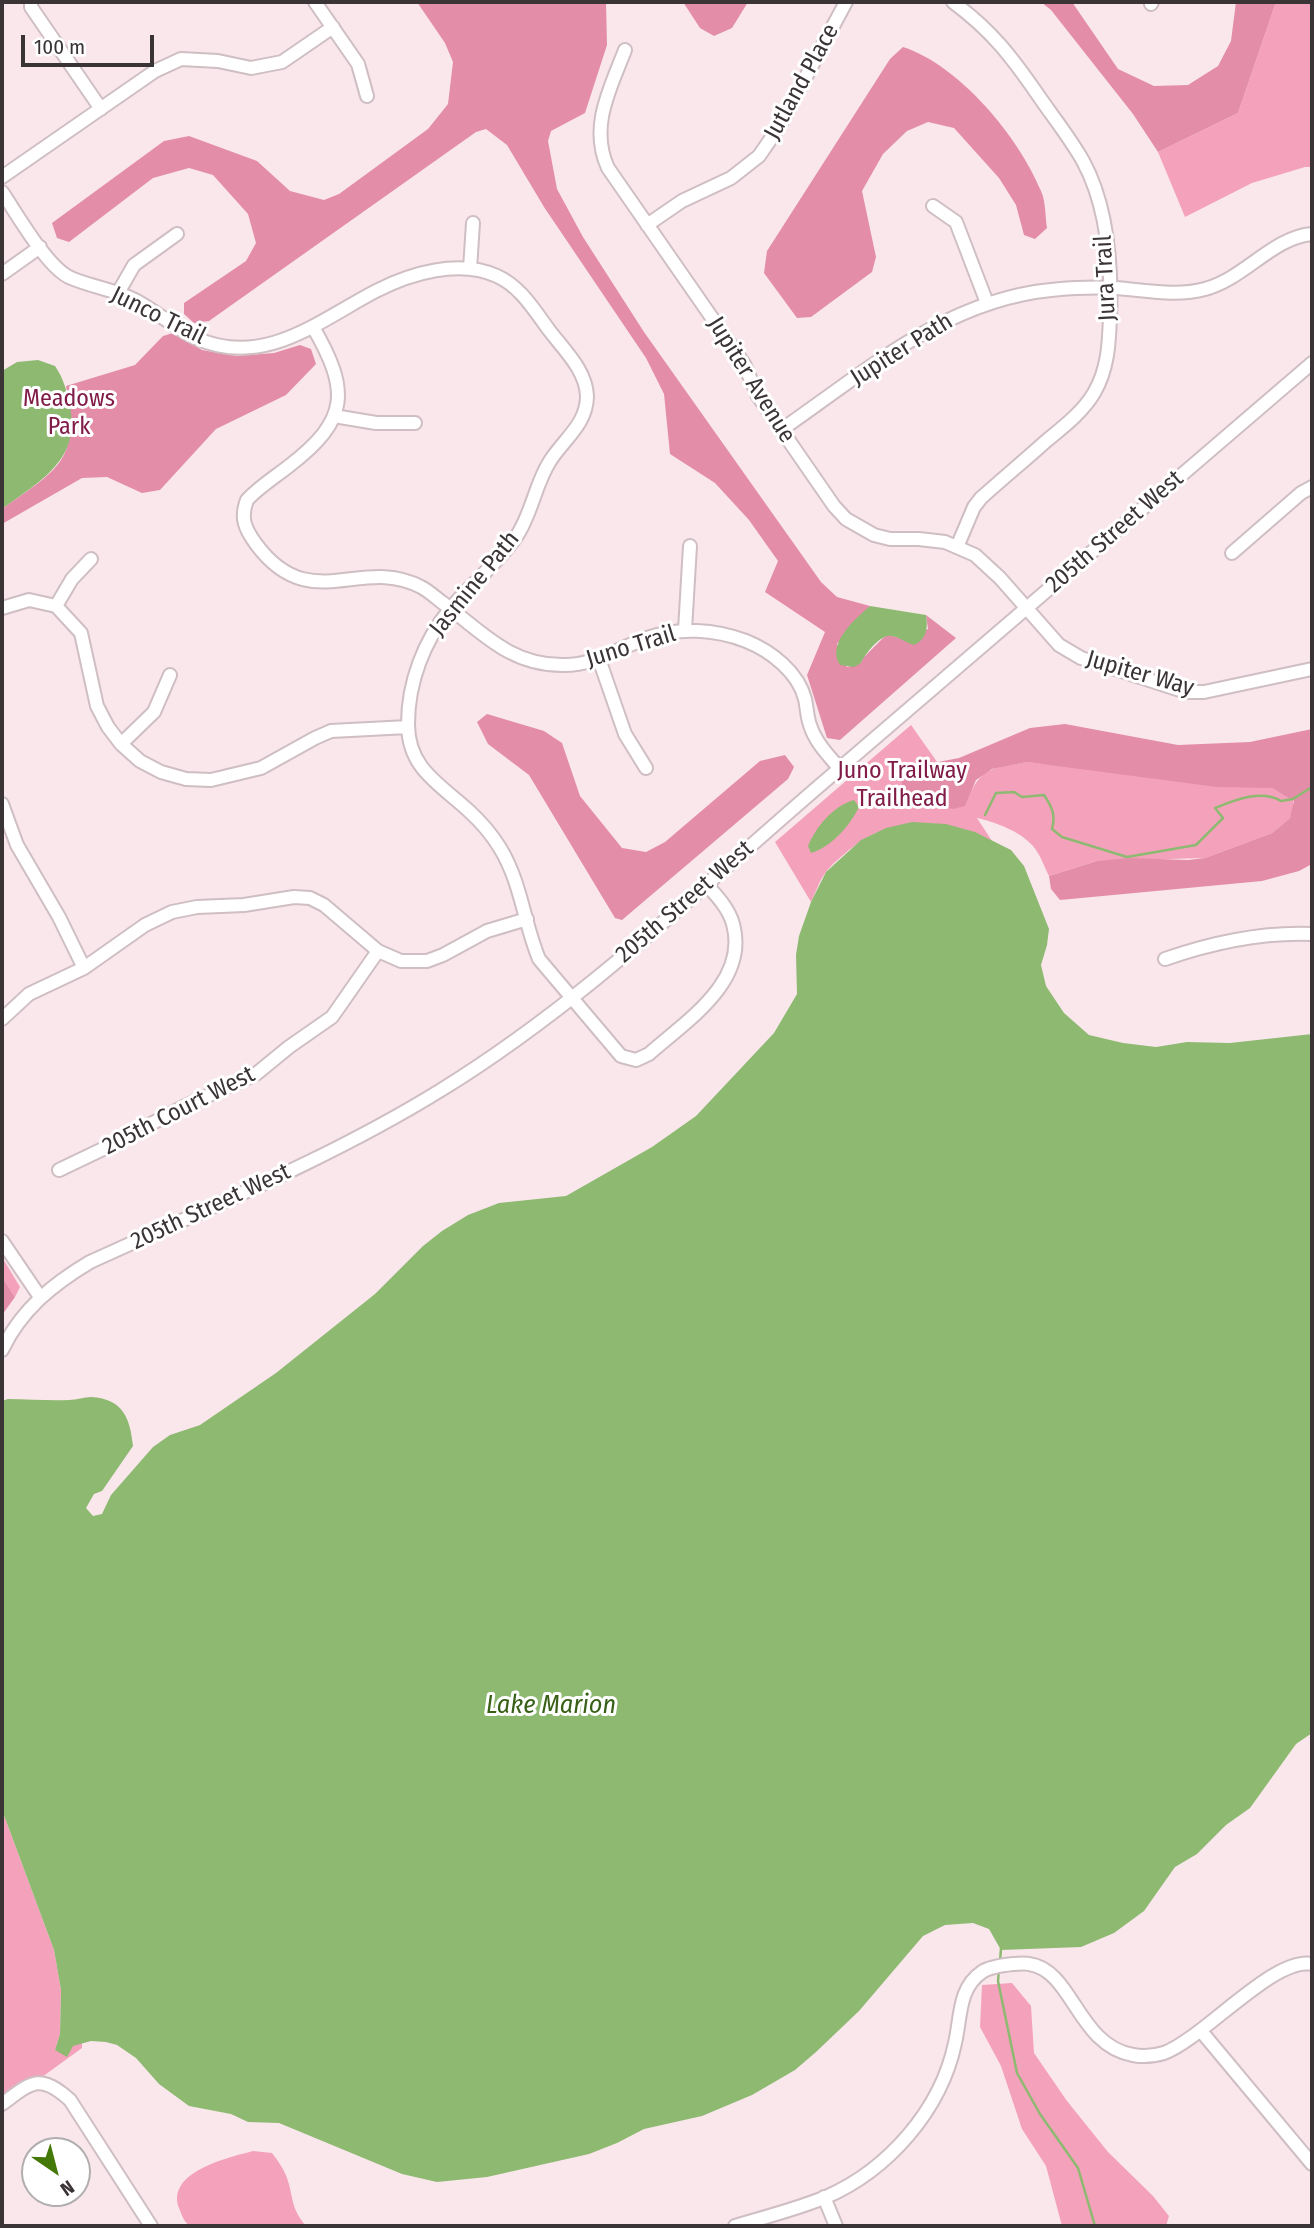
<!DOCTYPE html>
<html>
<head>
<meta charset="utf-8">
<style>
	body { margin:0 }
	#map { position:relative; width:1314px; height:2228px; overflow:hidden; background:#f9e7ec; font-family:"Fira Sans Condensed",sans-serif }
	canvas { display:block }
	.frame { position:absolute; inset:0; border:4px solid #3b3436; pointer-events:none }
	.north { position:absolute; left:21px; top:2137px; width:70px; height:70px; box-sizing:border-box; background:#fff; border:2px solid #b1aeaf; border-radius:50%; rotate:145deg; font-size:19px; font-weight:700; line-height:28px; text-align:center; color:#3b3436 }
	.north::after { content:''; display:block; margin:auto; width:24px; height:32px; background:#447908; clip-path:polygon(50% 0,100% 100%,50% 72%,0 100%) }
	.scale { position:absolute; left:21px; top:35px; width:133px; height:32px; box-sizing:border-box; border:4px solid #3b3436; border-top:0; padding-left:9px; font-size:21px; line-height:24px; white-space:nowrap; color:#3b3436; -webkit-text-stroke:5px #fff; paint-order:stroke }
</style>
</head>
<body>
<div id="map">
<canvas width="1314" height="2228"></canvas>
<div class="frame"></div>
<div class="north">N</div>
<div class="scale">100 m</div>
</div>
<script>
const ctx = document.querySelector('canvas').getContext('2d');
ctx.lineJoin = 'round';
function fillPath(path, color) {
  ctx.fillStyle = color;
  ctx.fill(path, 'evenodd');
}
function strokePath(path, color, width, dash) {
  ctx.strokeStyle = color;
  ctx.lineWidth = width;
  ctx.lineCap = dash ? 'butt' : 'round';
  ctx.setLineDash(dash || []);
  ctx.stroke(path);
}
function write(font, color, halo, rows, align = 'center') {
  ctx.font = font + ' "Fira Sans Condensed",sans-serif';
  ctx.lineWidth = 6;
  ctx.setLineDash([]);
  ctx.textBaseline = 'middle';
  ctx.strokeStyle = halo;
  ctx.fillStyle = color;
  for (const [text, x, y, turn = 0] of rows) {
    ctx.save();
    ctx.translate(x, y);
    ctx.rotate((+turn || 0) * Math.PI / 180);
    ctx.textAlign = isNaN(turn) ? turn : align;
    if (halo) ctx.strokeText(text, 0, 0);
    ctx.fillText(text, 0, 0);
    ctx.restore();
  }
}
fillPath(new Path2D(`
	M 1276,2 L 1312,2 L 1312,167 L 1305,167 L 1252,183 L 1185,217 L 1158,152 L 1238,113 Z
	M 911,725 L 966,803 C 981,766 990,769 1027,762 L 1272,788 L 1293,799 L 1294,809 L 1290,818 L 1272,833 L 1205,858 L 1097,861 L 1049,876 C 1044,866 1040,854 1033,846 C 1020,831 995,822 977,818 L 992,841 C 945,817 891,815 849,850 C 841,857 832,864 826,872 C 819,881 816,892 811,902 L 775,842 Z
	M 2,1257 L 20,1287 L 15,1297 L 2,1277 Z
	M 2,1810 L 54,1950 L 61,1990 L 60,2034 L 55,2050 L 82,2042 L 82,2048 L 42,2077 L 2,2099 Z
	M 1012,1983 L 1031,2006 L 1034,2053 L 1067,2101 L 1108,2152 L 1153,2196 L 1169,2216 L 1166,2226 L 1062,2226 L 1046,2166 L 1022,2129 L 1001,2066 L 980,2027 L 982,1985 Z
	M 253,2151 L 272,2153 C 278,2161 284,2169 287,2178 C 294,2198 290,2207 306,2226 L 190,2226 C 183,2221 182,2215 179,2208 C 166,2172 227,2158 253,2151 Z`), '#f4a1bb');
fillPath(new Path2D(`
	M 417,2 L 606,2 L 607,45 L 585,113 L 551,131 L 548,141 L 557,189 L 583,237 L 644,332 L 821,582 L 837,597 L 870,606 L 837,644 L 847,667 L 861,663 L 863,658 L 884,637 L 889,635 L 903,639 L 928,629 L 926,615 L 956,638 L 840,740 L 827,738 L 807,675 L 825,632 L 765,592 L 778,561 L 749,520 L 715,483 L 670,454 L 664,394 L 646,358 L 544,207 L 507,145 L 486,129 L 476,132 L 209,321 L 194,323 L 184,314 L 184,303 L 246,261 L 256,243 L 248,214 L 213,175 L 189,168 L 153,178 L 69,242 L 57,238 L 52,223 L 164,141 L 189,136 L 257,161 L 290,191 L 324,200 L 339,194 L 428,129 L 448,104 L 453,62 L 445,43 Z
	M 683,2 L 748,2 L 732,28 L 714,36 L 700,28 Z
	M 1041,2 L 1072,2 L 1118,69 L 1154,86 L 1188,85 L 1218,66 L 1231,41 L 1236,2 L 1276,2 L 1238,113 L 1158,152 L 1133,114 L 1051,10 Z
	M 903,47 C 959,65 1019,137 1041,191 C 1046,202 1045,216 1047,228 L 1035,239 L 1024,235 L 1016,205 L 999,178 L 954,128 L 928,122 L 907,131 L 883,154 L 862,191 L 876,257 L 872,272 L 811,317 L 797,318 L 764,273 L 767,251 L 890,59 Z
	M 173,333 L 202,350 L 237,356 L 274,353 L 300,345 L 311,349 L 316,364 L 286,395 L 216,429 L 160,490 L 142,493 L 107,477 L 82,478 L 2,524 L 2,509 C 58,469 81,461 66,386 L 135,365 L 163,336 Z
	M 487,714 L 544,731 L 562,743 L 580,796 L 622,848 L 646,852 L 665,842 L 760,761 L 785,755 L 794,767 L 788,779 L 622,920 L 615,918 L 529,775 L 488,744 L 477,722 Z
	M 1065,724 L 1178,745 L 1250,742 L 1312,729 L 1312,864 L 1299,871 L 1262,881 L 1060,900 L 1051,889 L 1049,876 L 1097,861 L 1129,858 L 1188,860 L 1205,858 L 1272,833 L 1290,818 L 1294,801 L 1272,788 L 1217,787 L 1027,762 L 992,769 L 976,780 L 965,806 L 953,809 L 910,800 L 902,787 L 902,769 L 959,758 L 1030,728 Z
	M 2,1277 L 15,1297 L 2,1315 Z`), '#e38da9');
fillPath(new Path2D(`
	M 38,360 L 55,366 C 64,379 67,392 70,407 C 81,460 39,482 2,509 L 2,371 L 17,362 Z
	M 870,606 L 926,615 C 928,628 927,639 914,645 C 906,643 900,637 891,636 C 881,634 865,654 861,663 L 854,667 L 840,665 C 826,644 855,619 870,606 Z
	M 854,800 L 859,807 C 850,825 832,847 811,853 L 808,846 C 816,827 833,806 854,800 Z
	M 912,822 L 946,824 L 975,832 L 1011,850 L 1024,866 L 1049,929 L 1047,945 L 1041,965 L 1046,986 L 1064,1013 L 1089,1035 L 1123,1043 L 1156,1047 L 1187,1042 L 1230,1043 L 1312,1034 L 1312,1733 L 1296,1744 L 1250,1808 L 1226,1825 L 1197,1854 L 1175,1867 L 1144,1911 L 1114,1933 L 1081,1947 L 1001,1950 L 989,1929 L 973,1923 L 945,1925 L 923,1936 L 859,2011 L 816,2052 L 795,2070 L 752,2095 L 702,2116 L 644,2129 L 617,2143 L 589,2154 L 487,2177 L 437,2182 L 402,2174 L 279,2123 L 248,2122 L 231,2114 L 189,2106 L 159,2084 L 136,2058 L 117,2045 L 106,2042 L 91,2041 L 73,2046 L 67,2057 L 55,2050 L 60,2034 L 61,1990 L 54,1950 L 2,1810 L 2,1401 L 8,1399 C 28,1399 49,1401 69,1400 C 77,1400 84,1397 91,1397 C 124,1399 130,1419 133,1446 L 102,1491 L 94,1494 L 86,1508 L 93,1516 L 102,1514 L 111,1495 L 153,1447 L 170,1435 L 200,1425 L 276,1373 L 375,1294 L 423,1246 L 442,1231 L 468,1215 L 499,1203 L 566,1196 L 652,1147 L 696,1116 L 774,1033 L 797,994 L 796,955 L 799,936 L 811,902 L 826,872 L 861,840 L 886,828 Z`), '#8eb971');
strokePath(new Path2D(`
	M 985,815 L 996,793 L 1014,792 L 1022,797 L 1044,795 C 1052,807 1056,815 1052,829 L 1062,837 L 1127,857 L 1196,845 L 1223,818 L 1215,808 C 1235,800 1261,789 1281,801 L 1293,799 L 1312,787
	M 1000,1962 L 1001,1948
	M 999,1969 L 998,1981 L 1017,2073 L 1040,2114 L 1078,2168 L 1095,2226`), '#8eb971', 2.5);
const minor = new Path2D(`
	M 31,2 L 31,7 L 101,109
	M 315,2 L 358,64 L 367,96
	M 953,2 C 992,31 1011,56 1038,95 C 1053,117 1070,138 1083,161 C 1108,207 1112,266 1110,317 C 1109,344 1108,369 1094,393 C 1082,413 1063,427 1045,442 C 1024,461 1002,479 981,498 L 974,507 L 957,547
	M 1151,4 L 1152,2
	M 625,50 C 610,89 589,127 608,168 L 744,364 L 758,396 L 834,506 L 846,519 L 874,535 L 890,539 L 919,539 L 945,542 L 975,555 L 1000,578 L 1059,645 L 1081,658 L 1186,692 L 1204,692 L 1312,669
	M 2,177 L 155,71 L 181,59 L 218,61 L 251,68 L 282,62 L 333,27
	M 2,192 C 17,214 48,269 71,278 C 92,287 116,290 137,301 C 157,312 175,328 196,338 C 264,369 320,320 376,291 C 411,273 459,259 497,276 C 521,287 534,310 549,330 C 564,350 586,370 587,396 C 587,424 564,439 550,461 C 535,484 532,514 516,537 C 498,563 471,584 450,609 C 424,641 408,682 408,724 C 408,769 440,784 469,811 C 480,821 492,835 500,848 C 521,882 524,923 539,959 L 621,1056 L 636,1060 L 649,1054 C 686,1021 749,982 733,924 C 729,909 717,896 706,884
	M 933,206 L 956,222 L 987,303
	M 647,225 L 682,201 L 731,178 L 759,156 L 779,127 L 846,2
	M 470,269 L 473,223
	M 2,274 L 40,247
	M 118,293 L 134,265 L 177,234
	M 313,327 C 350,391 349,420 289,466 C 275,477 259,487 247,500 C 240,518 245,529 256,544 C 310,617 361,555 421,587 C 429,591 436,598 443,603 C 481,631 509,665 562,665 C 593,666 619,648 647,638 C 679,627 715,629 746,641 C 771,651 798,672 805,699 C 807,708 807,717 810,725 C 815,742 829,756 840,769
	M 334,416 L 376,423 L 415,423
	M 781,430 C 865,372 946,300 1051,290 C 1072,288 1094,287 1115,288 C 1145,290 1176,297 1205,289 C 1244,279 1273,237 1312,234
	M 1232,553 L 1301,493 L 1312,487
	M 56,606 L 72,579 L 91,559
	M 2,608 L 29,600 L 56,606 L 81,633 L 97,706 L 108,727 L 121,744 L 140,761 L 161,772 L 186,779 L 211,780 L 261,768 L 315,738 L 331,731 L 408,727
	M 685,630 L 690,546
	M 599,659 L 625,734 L 646,768
	M 121,744 L 154,712 L 170,675
	M 2,804 L 17,845 L 59,917 L 84,968
	M 1165,959 C 1211,943 1263,932 1312,934
	M 2,1019 L 29,994 L 84,968 L 145,925 L 172,912 L 197,907 L 244,905 L 294,897 L 310,898 L 324,905 L 378,951 L 401,961 L 427,961 L 443,955 L 487,931 L 527,919
	M 59,1170 L 105,1148 L 185,1106 L 256,1074 L 289,1047 L 332,1017 L 378,951
	M 2,1241 L 40,1297
	M 2,1350 C 21,1310 53,1284 90,1262 C 208,1208 331,1158 441,1090 C 579,1005 696,892 818,787 C 982,645 1147,504 1312,363
	M 1201,2031 L 1312,2164
	M 2,2104 C 31,2083 39,2072 70,2100 L 151,2226
	M 824,2197 L 836,2226
	M 735,2226 C 765,2217 797,2209 826,2197 C 888,2170 941,2110 955,2043 C 961,2018 958,1988 982,1972 C 989,1967 1004,1965 1013,1964 C 1018,1964 1024,1963 1029,1964 C 1073,1970 1077,2045 1133,2055 C 1143,2057 1154,2056 1164,2053 C 1204,2038 1274,1956 1312,1964`);
strokePath(minor, '#cfbec3', 16);
strokePath(minor, '#fff', 12);
write('24px', '#3b3436', '#fff', [
	["Jutland Place",802,82,-61],
	["Jura Trail",1106,278,-93],
	["Junco Trail",158,316,26],
	["Jupiter Path",902,350,-32],
	["Jupiter Avenue",751,380,58],
	["205th Street West",1115,532,-41],
	["Jasmine Path",475,584,-51],
	["Juno Trail",631,647,-17],
	["Jupiter Way",1140,674,16],
	["205th Street West",685,902,-41],
	["205th Court West",179,1111,-27],
	["205th Street West",211,1207,-25]
]);
write('24px', '#801c47', '#fff', [
	["Meadows",69,399],
	["Park",69,427],
	["Juno Trailway",902,771],
	["Trailhead",902,799]
]);
write('italic 26px', '#386016', '#fff', [
	["Lake Marion",551,1706]
]);
</script>
</body>
</html>
